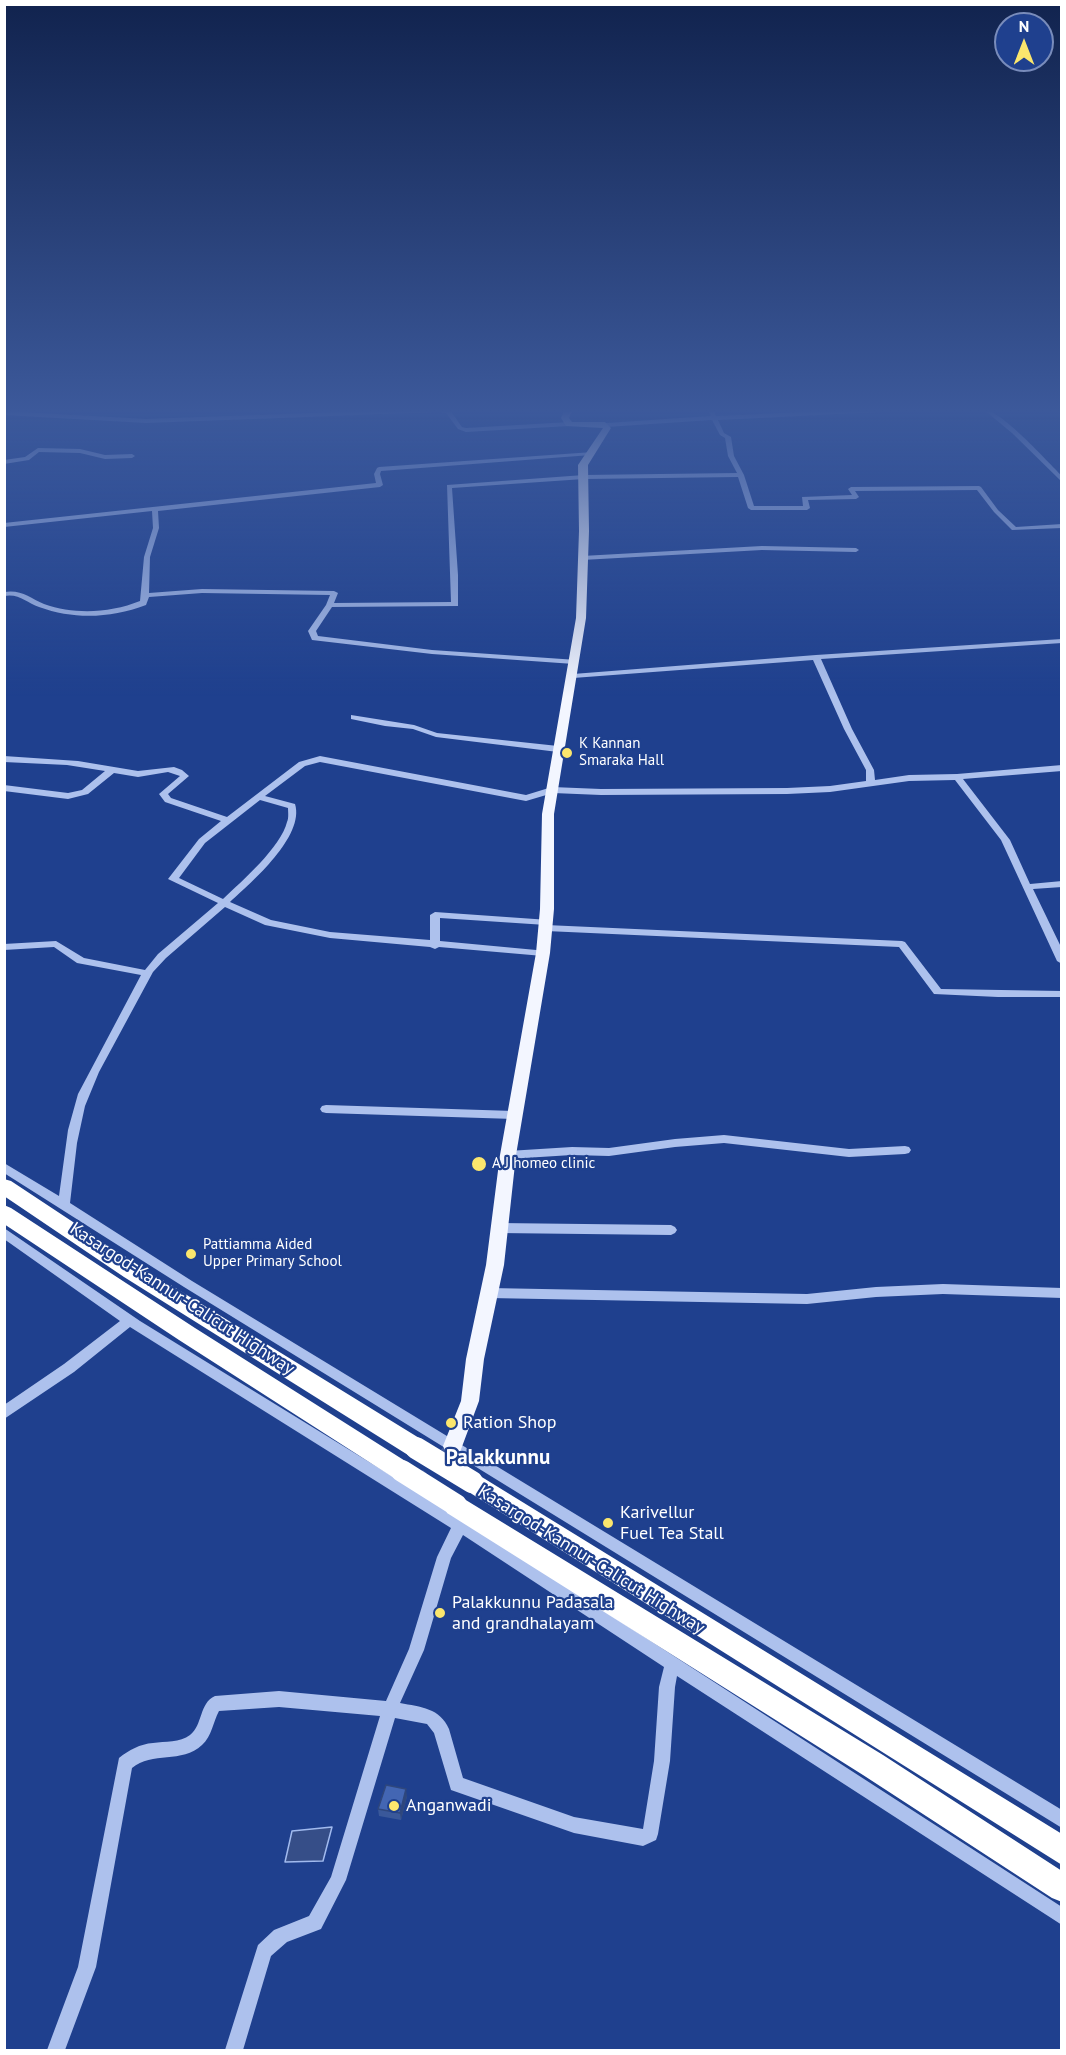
<!DOCTYPE html>
<html>
<head>
<meta charset="utf-8">
<style>
	body { margin:0 }
	#map { position:relative; width:1066px; height:2055px; overflow:hidden; background:#1f408e; font-family:"PT Sans",sans-serif }
	canvas { display:block }
	.frame { position:absolute; inset:0; border:6px solid #fff; pointer-events:none }
	.north { position:absolute; left:994px; top:12px; width:60px; height:60px; box-sizing:border-box; background:#1f408e; border:2px solid #798cbb; border-radius:50%; rotate:0deg; font-size:16px; font-weight:700; line-height:24px; text-align:center; color:#fff }
	.north::after { content:''; display:block; margin:auto; width:21px; height:27px; background:#fbe66d; clip-path:polygon(50% 0,100% 100%,50% 72%,0 100%) }
</style>
</head>
<body>
<div id="map">
<canvas width="1066" height="2055"></canvas>
<div class="frame"></div>
<div class="north">N</div>
</div>
<script>
const ctx = document.querySelector('canvas').getContext('2d');
ctx.lineJoin = 'round';
function fillPath(path, color) {
  ctx.fillStyle = color;
  ctx.fill(path, 'evenodd');
}
function strokePath(path, color, width, dash) {
  ctx.strokeStyle = color;
  ctx.lineWidth = width;
  ctx.lineCap = dash ? 'butt' : 'round';
  ctx.setLineDash(dash || []);
  ctx.stroke(path);
}
function write(font, color, halo, rows, align = 'center') {
  ctx.font = font + ' "PT Sans",sans-serif';
  ctx.lineWidth = 4.5;
  ctx.setLineDash([]);
  ctx.textBaseline = 'middle';
  ctx.strokeStyle = halo;
  ctx.fillStyle = color;
  for (const [text, x, y, turn = 0] of rows) {
    ctx.save();
    ctx.translate(x, y);
    ctx.rotate((+turn || 0) * Math.PI / 180);
    ctx.textAlign = isNaN(turn) ? turn : align;
    if (halo) ctx.strokeText(text, 0, 0);
    ctx.fillText(text, 0, 0);
    ctx.restore();
  }
}
const water = new Path2D(`
	M 332,1827 L 323,1861 L 285,1862 L 292,1831 Z`);
fillPath(water, '#364e88');
strokePath(water, '#a1baee', 1.5);
strokePath(new Path2D(`
	M 419,1484 L 453,1446`), '#415d9f', 13, [13, 7]);
fillPath(new Path2D(`
	M 420,409 L 450,410 L 462,427 L 466,428 L 569,422 L 572,424 L 569,426 L 466,432 L 458,429 L 446,413 L 439,412 L 146,423 L 4,415 L 4,411 L 146,419 Z
	M 707,409 L 713,409 L 716,416 L 866,409 L 905,409 L 902,411 L 718,420 L 724,433 L 731,437 L 734,456 L 744,475 L 754,506 L 803,506 L 802,497 L 852,495 L 848,489 L 851,487 L 979,486 L 981,487 L 998,510 L 1016,527 L 1062,524 L 1062,528 L 1012,530 L 994,512 L 977,490 L 855,491 L 859,497 L 856,499 L 808,500 L 810,508 L 807,510 L 751,510 L 748,508 L 738,477 L 584,479 L 452,488 L 458,575 L 458,606 L 332,607 L 316,631 L 318,636 L 432,650 L 577,660 L 577,664 L 574,664 L 432,654 L 312,640 L 308,631 L 326,605 L 330,595 L 202,593 L 149,597 L 146,605 C 111,618 75,620 39,607 C 27,603 19,593 4,596 L 4,592 C 21,589 30,598 44,604 C 75,615 110,613 140,601 L 144,557 L 153,528 L 152,511 L 4,527 L 4,523 L 376,483 L 374,474 L 377,468 L 379,467 L 593,452 L 594,453 L 591,455 L 381,471 L 380,474 L 383,485 L 380,487 L 158,511 L 159,528 L 150,557 L 149,593 L 202,589 L 334,591 L 338,593 L 334,603 L 451,602 L 447,485 L 584,475 L 737,473 L 728,456 L 725,438 L 720,435 L 712,420 L 606,427 L 603,425 L 606,423 L 711,416 Z
	M 983,409 C 1000,409 1048,462 1062,476 L 1062,482 L 1012,433 Z
	M 38,448 L 80,449 L 105,455 L 132,454 L 135,456 L 132,458 L 105,459 L 80,453 L 39,452 L 29,460 L 4,464 L 4,460 L 25,457 Z
	M 762,546 L 856,548 L 859,550 L 856,552 L 762,550 L 582,560 L 579,558 L 582,556 Z
	M 1062,639 L 1062,643 L 821,659 L 852,729 L 874,770 L 875,780 L 909,775 L 957,774 L 1062,765 L 1062,771 L 963,779 L 1010,840 L 1030,884 L 1062,881 L 1062,887 L 1033,889 L 1062,949 L 1062,964 L 1057,961 L 1001,840 L 955,780 L 909,781 L 830,792 L 787,794 L 601,795 L 553,793 L 526,801 L 320,762 L 305,766 L 265,796 L 295,804 C 305,836 252,882 230,902 L 271,920 L 330,932 L 430,940 L 430,915 L 435,912 L 549,920 L 551,922 L 546,925 L 902,941 L 905,942 L 941,989 L 1062,991 L 1062,997 L 998,997 L 934,994 L 899,947 L 546,931 L 541,928 L 546,925 L 440,918 L 440,941 L 547,951 L 548,953 L 543,956 L 439,947 L 435,949 L 430,947 L 330,938 L 265,925 L 225,907 L 166,958 L 153,972 L 99,1072 L 85,1106 L 77,1143 L 70,1203 L 192,1281 L 1062,1810 L 1062,1828 L 184,1287 L 4,1173 L 4,1163 L 59,1196 L 68,1130 L 78,1094 L 141,975 L 77,963 L 54,947 L 4,950 L 4,944 L 56,941 L 84,958 L 145,970 L 158,954 L 218,903 L 168,879 L 199,839 L 221,821 L 165,802 L 159,794 L 180,776 L 168,772 L 138,777 L 114,773 L 88,794 L 68,799 L 4,791 L 4,785 L 68,793 L 82,790 L 105,771 L 67,765 L 4,762 L 4,756 L 78,761 L 138,771 L 174,767 L 182,770 L 189,776 L 168,794 L 171,798 L 227,817 L 299,762 L 320,756 L 526,795 L 552,787 L 601,789 L 787,788 L 830,786 L 866,781 L 866,770 L 844,729 L 813,660 L 573,678 L 569,676 L 573,674 L 816,655 ZM 260,800 L 288,808 C 288,812 289,818 287,822 C 281,847 242,881 223,899 L 179,878 L 205,843 Z
	M 351,715 L 414,725 L 437,733 L 558,746 L 562,749 L 558,752 L 436,737 L 413,729 L 385,726 L 351,719 Z
	M 326,1105 L 514,1111 L 518,1112 L 520,1115 L 518,1118 L 514,1119 L 326,1113 L 322,1112 L 320,1109 L 322,1106 Z
	M 724,1135 L 849,1149 L 905,1146 L 909,1147 L 911,1150 L 909,1153 L 905,1154 L 849,1157 L 724,1143 L 675,1147 L 609,1156 L 572,1155 L 508,1159 L 504,1158 L 502,1155 L 504,1152 L 508,1151 L 572,1147 L 609,1148 L 675,1139 Z
	M 498,1223 L 671,1225 L 675,1227 L 677,1230 L 675,1233 L 671,1235 L 498,1233 L 494,1231 L 492,1228 L 494,1225 Z
	M 4,1228 L 140,1321 L 465,1521 L 1062,1907 L 1062,1925 L 677,1676 L 675,1687 L 670,1761 L 658,1834 L 656,1840 L 643,1846 L 574,1833 L 451,1790 L 434,1733 L 427,1724 L 395,1718 L 346,1880 L 321,1929 L 287,1942 L 271,1956 L 243,2050 L 225,2050 L 258,1945 L 274,1930 L 309,1916 L 331,1877 L 380,1716 L 279,1707 L 219,1711 C 213,1722 212,1736 202,1745 C 182,1764 152,1751 132,1768 L 96,1967 L 65,2050 L 47,2050 L 78,1967 L 119,1758 C 129,1750 140,1744 153,1743 C 165,1741 180,1743 190,1735 C 203,1725 199,1703 215,1696 L 279,1691 L 386,1701 L 409,1649 L 437,1557 L 451,1528 L 130,1327 L 74,1372 L 4,1419 L 4,1405 L 64,1364 L 120,1321 L 4,1239 ZM 463,1535 L 664,1667 L 659,1687 L 654,1761 L 643,1829 L 574,1817 L 463,1778 L 449,1729 C 440,1708 421,1707 400,1703 L 424,1650 L 451,1558 Z
	M 943,1284 L 1062,1288 L 1062,1298 L 943,1294 L 876,1297 L 807,1304 L 489,1298 L 485,1297 L 483,1293 L 485,1289 L 489,1288 L 807,1294 L 876,1287 Z`), '#adc1ed');
fillPath(new Path2D(`
	M 565,409 L 573,409 L 569,418 L 572,422 L 605,422 L 611,428 L 588,465 L 589,531 L 586,618 L 554,814 L 554,909 L 550,953 L 516,1155 L 504,1265 L 484,1359 L 479,1401 L 460,1452 L 453,1454 L 446,1452 L 443,1446 L 461,1401 L 466,1359 L 486,1265 L 500,1155 L 536,953 L 540,909 L 542,814 L 576,618 L 579,531 L 578,465 L 603,428 L 566,426 L 561,418 Z`), '#f3f6ff');
fillPath(new Path2D(`
	M 4,1179 L 11,1181 L 138,1265 L 424,1441 L 428,1448 L 424,1455 L 416,1458 L 408,1455 L 124,1277 L 4,1196 Z
	M 4,1205 L 11,1208 L 195,1328 L 410,1464 L 414,1471 L 410,1478 L 402,1481 L 394,1478 L 179,1340 L 4,1224 Z
	M 472,1471 L 1062,1834 L 1062,1865 L 464,1489 L 460,1482 L 464,1475 Z
	M 456,1494 L 883,1755 L 1062,1871 L 1062,1902 L 1052,1898 L 863,1775 L 447,1513 L 444,1505 L 447,1497 Z`), '#fff');
strokePath(new Path2D(`
	M 416,1448 L 472,1482
	M 402,1471 L 456,1505`), '#fff', 22);
fillPath(new Path2D(`
	M 407,1796 L 401,1820 L 379,1816 L 378,1809 Z`), '#3a589a');
fillPath(new Path2D(`
	M 406,1789 L 407,1796 L 401,1820 L 400,1813 Z`), '#2f477d');
const building = new Path2D(`
	M 386,1785 L 406,1789 L 400,1813 L 378,1809 Z`);
fillPath(building, '#4366b3');
strokePath(building, '#2f477d', 1.5);
const sky = ctx.createLinearGradient(0, 0, 0, 697);
sky.addColorStop(0, '#11234e');
sky.addColorStop(0.59, '#3c599b');
sky.addColorStop(1, '#3c599b00');
ctx.fillStyle = sky;
ctx.fillRect(0, 0, 1066, 697);
for (const [x, y, r, color] of [
	[567,753,6,"#fbe66d"],
	[479,1164,8,"#fbe66d"],
	[191,1254,6,"#fbe66d"],
	[451,1423,6,"#fbe66d"],
	[608,1523,6,"#fbe66d"],
	[440,1613,6,"#fbe66d"],
	[394,1806,6,"#fbe66d"]
]) {
  const dot = new Path2D();
  dot.arc(x, y, r, 0, 2 * Math.PI);
  ctx.fillStyle = color;
  ctx.fill(dot);
  strokePath(dot, '#1f408e', 2);
}
write('15px', '#fff', '#1f408e', [
	["K Kannan",579,744],
	["Smaraka Hall",579,761],
	["A J homeo clinic",492,1164],
	["Pattiamma Aided",203,1245],
	["Upper Primary School",203,1262]
], 'left');
write('18px', '#fff', '#1f408e', [
	["Kasargod-Kannur-Calicut Highway",182,1299,33],
	["Kasargod-Kannur-Calicut Highway",591,1560,32]
]);
write('18px', '#fff', '#1f408e', [
	["Ration Shop",463,1423],
	["Karivellur",620,1513],
	["Fuel Tea Stall",620,1534],
	["Palakkunnu Padasala",452,1603],
	["and grandhalayam",452,1624],
	["Anganwadi",406,1806]
], 'left');
write('bold 21px', '#fff', '#1f408e', [
	["Palakkunnu",498,1458]
]);
</script>
</body>
</html>
